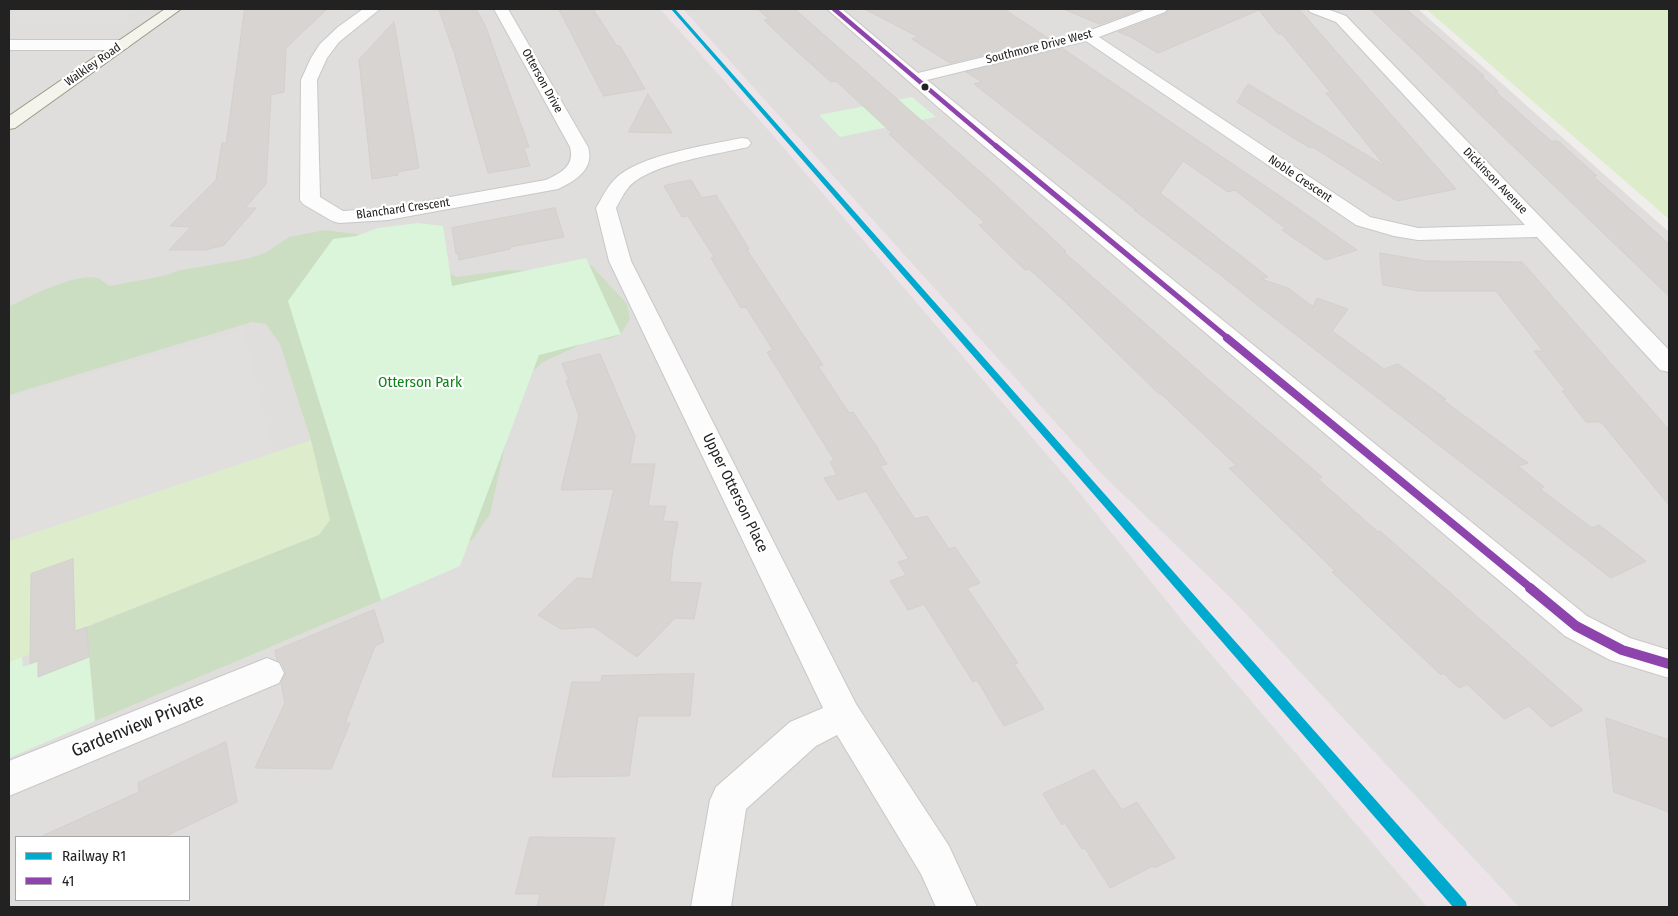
<!DOCTYPE html>
<html>
<head>
<meta charset="utf-8">
<style>
	body { margin:0 }
	#map { position:relative; width:1678px; height:916px; overflow:hidden; background:#f0eeeb; font-family:"Fira Sans Condensed",sans-serif }
	canvas { display:block }
	.frame { position:absolute; inset:0; border:10px solid #222; pointer-events:none }
	.legend { position:absolute; left:15px; top:836px; width:175px; height:65px; box-sizing:border-box; background:#fff; border:1px solid #a7a7a7; margin:0; padding:6px 9px; list-style:none; font-size:15px; color:#222 }
	.legend li { display:flex; align-items:center; gap:10px; height:25px }
	.legend b { width:25px; border:1px solid #a7a7a7 }
</style>
</head>
<body>
<div id="map">
<canvas width="1678" height="916"></canvas>
<div class="frame"></div>
<ul class="legend">
<li><b style="height:6px;background:#00a9ce"></b>Railway R1</li>
<li><b style="height:6px;background:#8e44ad"></b>41</li>
</ul>
</div>
<script>
const ctx = document.querySelector('canvas').getContext('2d');
ctx.lineJoin = 'round';
function fillPath(path, color) {
  ctx.fillStyle = color;
  ctx.fill(path, 'evenodd');
}
function strokePath(path, color, width, dash) {
  ctx.strokeStyle = color;
  ctx.lineWidth = width;
  ctx.lineCap = dash ? 'butt' : 'round';
  ctx.setLineDash(dash || []);
  ctx.stroke(path);
}
function write(font, color, halo, rows, align = 'center') {
  ctx.font = font + ' "Fira Sans Condensed",sans-serif';
  ctx.lineWidth = 4.5;
  ctx.setLineDash([]);
  ctx.textBaseline = 'middle';
  ctx.strokeStyle = halo;
  ctx.fillStyle = color;
  for (const [text, x, y, turn = 0] of rows) {
    ctx.save();
    ctx.translate(x, y);
    ctx.rotate((+turn || 0) * Math.PI / 180);
    ctx.textAlign = isNaN(turn) ? turn : align;
    if (halo) ctx.strokeText(text, 0, 0);
    ctx.fillText(text, 0, 0);
    ctx.restore();
  }
}
fillPath(new Path2D(`
	M 9,9 L 1418,9 L 1669,232 L 1669,907 L 9,907 ZM 16,837 L 189,837 L 189,900 L 16,900 Z`), '#dfdedc');
fillPath(new Path2D(`
	M 660,9 L 683,9 L 1102,474 L 1235,602 L 1519,907 L 1427,907 L 1186,625 L 1072,484 L 770,132 Z`), '#ede4e9');
fillPath(new Path2D(`
	M 1426,9 L 1669,9 L 1669,219 Z
	M 311,440 L 331,520 L 319,535 L 37,646 L 37,652 L 9,662 L 9,541 Z`), '#ddeccb');
fillPath(new Path2D(`
	M 325,230 L 377,237 L 457,277 L 508,270 L 541,271 L 591,265 L 627,304 L 630,319 L 621,334 L 609,339 L 591,340 L 545,361 L 519,382 L 490,514 L 473,539 L 381,600 L 95,721 L 87,627 L 319,535 L 330,520 L 311,440 L 280,344 L 266,324 L 252,322 L 9,395 L 9,307 C 28,297 75,273 97,278 C 101,279 106,284 110,286 L 163,276 L 181,270 L 246,259 L 265,253 L 289,237 Z`), '#cbdec1');
fillPath(new Path2D(`
	M 912,97 L 936,117 L 840,137 L 819,115 Z
	M 418,223 L 443,226 L 452,286 L 586,258 L 621,334 L 539,355 L 460,566 L 381,600 L 288,301 L 333,239 L 356,236 L 378,228 Z
	M 22,657 L 23,667 L 38,661 L 38,676 L 89,657 L 95,721 L 9,758 L 9,662 Z`), '#daf5da');
fillPath(new Path2D(`
	M 9,9 L 136,9 L 122,18 L 9,17 Z
	M 244,330 L 273,453 L 9,541 L 9,397 Z`), '#e0dfde');
const building = new Path2D(`
	M 245,9 L 327,9 L 286,48 L 284,92 L 271,95 L 266,184 L 245,208 L 256,208 L 224,245 L 206,250 L 169,250 L 191,227 L 170,226 L 216,180 L 222,143 L 226,143 Z
	M 439,9 L 476,9 L 485,25 L 529,147 L 524,148 L 530,166 L 488,173 L 455,55 Z
	M 559,9 L 593,9 L 617,46 L 620,46 L 645,89 L 604,96 Z
	M 758,9 L 794,9 L 798,12 L 994,184 L 1066,251 L 1064,252 L 1226,395 L 1322,477 L 1318,479 L 1378,532 L 1380,531 L 1583,710 L 1551,727 L 1529,706 L 1504,719 L 1467,684 L 1459,688 L 1443,673 L 1441,675 L 1332,572 L 1335,571 L 1229,468 L 1237,466 L 1161,394 L 1159,394 L 1061,298 L 1029,269 L 1025,270 L 979,225 L 985,223 L 889,134 L 892,133 L 836,81 L 831,82 L 790,45 L 764,20 L 769,19 Z
	M 865,9 L 1004,9 L 1049,39 L 950,63 L 912,39 L 918,37 Z
	M 1064,9 L 1142,9 L 1100,24 Z
	M 1169,9 L 1299,9 L 1456,189 L 1397,201 L 1313,147 L 1310,148 L 1292,137 L 1237,102 L 1248,84 L 1385,166 L 1326,93 L 1331,93 L 1282,34 L 1278,34 L 1259,10 L 1158,53 L 1131,37 L 1118,32 L 1166,14 Z
	M 1371,9 L 1406,9 L 1484,76 L 1481,76 L 1498,91 L 1495,91 L 1551,141 L 1558,141 L 1597,176 L 1593,176 L 1669,244 L 1669,296 Z
	M 394,22 L 419,168 L 398,172 L 398,175 L 372,179 L 359,60 Z
	M 1063,49 L 1293,205 L 1357,250 L 1326,260 L 1282,230 L 1286,229 L 1235,190 L 1228,192 L 1183,161 L 1160,193 L 1268,277 L 1261,279 L 1288,288 L 1313,307 L 1317,298 L 1348,309 L 1332,331 L 1384,369 L 1398,364 L 1446,399 L 1443,400 L 1528,463 L 1518,466 L 1544,487 L 1540,489 L 1592,528 L 1599,525 L 1646,561 L 1611,578 L 1260,307 L 1222,276 L 1134,210 L 1136,210 L 974,84 L 982,82 L 966,72 Z
	M 648,94 L 672,133 L 629,132 Z
	M 691,180 L 702,198 L 716,195 L 749,249 L 747,250 L 823,365 L 818,366 L 849,413 L 853,412 L 879,450 L 878,450 L 887,464 L 880,466 L 915,519 L 927,516 L 949,549 L 955,547 L 980,583 L 967,588 L 1018,663 L 1014,664 L 1044,709 L 1004,726 L 977,680 L 973,682 L 924,604 L 908,610 L 890,581 L 906,575 L 898,562 L 909,559 L 866,491 L 838,500 L 824,478 L 837,475 L 830,462 L 834,460 L 767,352 L 773,350 L 746,307 L 741,308 L 711,258 L 714,257 L 688,216 L 682,217 L 664,186 Z
	M 555,208 L 564,237 L 510,247 L 510,249 L 459,260 L 458,253 L 456,254 L 452,228 Z
	M 1380,253 L 1426,261 L 1522,262 L 1669,430 L 1669,505 L 1601,422 L 1586,422 L 1562,391 L 1566,391 L 1534,351 L 1543,351 L 1496,291 L 1419,291 L 1383,285 Z
	M 600,354 L 635,436 L 630,464 L 655,464 L 648,506 L 666,506 L 663,521 L 678,522 L 672,556 L 670,582 L 701,583 L 694,619 L 675,618 L 637,657 L 594,627 L 561,629 L 538,615 L 577,578 L 592,579 L 614,489 L 561,490 L 579,416 L 566,380 L 569,380 L 562,364 Z
	M 73,559 L 75,631 L 87,627 L 89,657 L 38,677 L 38,661 L 30,664 L 31,574 Z
	M 374,610 L 384,642 L 375,646 L 345,723 L 350,723 L 331,769 L 255,768 L 285,703 L 281,683 L 286,672 L 281,662 L 277,660 L 275,651 Z
	M 694,674 L 690,716 L 638,716 L 629,776 L 552,777 L 572,682 L 601,682 L 602,676 Z
	M 1606,718 L 1669,740 L 1669,812 L 1614,792 Z
	M 226,742 L 237,802 L 164,837 L 40,837 L 139,792 L 138,783 Z
	M 1094,770 L 1122,810 L 1137,802 L 1175,858 L 1154,868 L 1153,866 L 1110,888 L 1085,848 L 1082,849 L 1065,823 L 1062,825 L 1043,794 Z
	M 530,837 L 615,838 L 603,907 L 537,907 L 540,894 L 516,894 Z`);
fillPath(building, '#d7d4d2');
strokePath(building, '#d3d0cc', 1);
const minor = new Path2D(`
	M 363,9 L 380,9 L 339,42 L 327,58 L 317,80 L 320,197 L 343,211 L 388,208 L 546,180 C 561,173 575,166 570,147 L 494,9 L 508,9 L 588,147 C 595,169 575,181 558,189 L 388,220 L 339,223 L 332,221 L 303,204 L 300,200 L 301,80 L 311,58 L 320,44 L 338,27 Z
	M 827,9 L 842,9 L 918,73 L 1083,33 L 1147,9 L 1167,9 L 1165,12 L 1099,37 L 1370,217 L 1418,228 L 1525,225 L 1336,22 L 1310,12 L 1308,9 L 1327,9 L 1346,16 L 1669,350 L 1669,372 L 1660,370 L 1537,237 L 1418,240 L 1394,236 L 1356,225 L 1086,41 L 927,80 L 1587,616 L 1630,638 L 1669,650 L 1669,678 L 1610,660 L 1565,636 L 939,108 Z
	M 9,40 L 122,40 L 127,42 L 130,45 L 127,48 L 122,50 L 9,50 Z
	M 742,138 L 748,139 L 751,143 L 748,147 C 719,154 647,164 628,188 C 623,194 620,201 616,208 L 631,261 L 856,704 L 949,846 L 977,907 L 936,907 L 921,874 L 837,735 L 816,746 L 746,809 L 731,907 L 691,907 L 710,800 L 716,787 L 790,722 L 823,708 L 609,261 L 596,208 C 602,198 607,187 615,179 C 638,155 709,145 742,138 Z
	M 267,658 L 279,663 L 284,673 L 279,683 L 9,796 L 9,761 Z`);
const secondary = new Path2D(`
	M 165,9 L 181,9 L 15,128 L 9,129 L 9,116 Z`);
strokePath(minor, '#c9c8c7', 2);
strokePath(secondary, '#999a82', 2);
fillPath(minor, '#fdfcfc');
fillPath(secondary, '#f4f4ed');
strokePath(new Path2D(`
	M 834,9 L 997,147`), '#8e44ad', 4.5);
strokePath(new Path2D(`
	M 996,146 L 1229,339`), '#8e44ad', 5.5);
strokePath(new Path2D(`
	M 1227,338 L 1532,589`), '#8e44ad', 8);
strokePath(new Path2D(`
	M 1530,588 L 1576,626 L 1622,650 L 1669,664`), '#8e44ad', 10);
fillPath(new Path2D(`
	M 671,9 L 675,9 L 1466,902 L 1467,907 L 1453,907 Z`), '#00a9ce');
for (const [x, y, r, color] of [
	[925,87,4.5,"#222"]
]) {
  const dot = new Path2D();
  dot.arc(x, y, r, 0, 2 * Math.PI);
  ctx.fillStyle = color;
  ctx.fill(dot);
  strokePath(dot, '#fff', 2);
}
write('12px', '#222', '#fff', [
	["Southmore Drive West",1039,47,-14],
	["Walkley Road",93,65,-35],
	["Otterson Drive",542,81,61],
	["Noble Crescent",1300,179,34],
	["Dickinson Avenue",1495,181,46],
	["Blanchard Crescent",403,209,-8]
]);
write('15px', '#0c8416', '#fff', [
	["Otterson Park",420,383]
]);
write('15px', '#222', '#fff', [
	["Upper Otterson Place",735,493,64]
]);
write('18px', '#222', '#fff', [
	["Gardenview Private",138,726,-22]
]);
</script>
</body>
</html>
